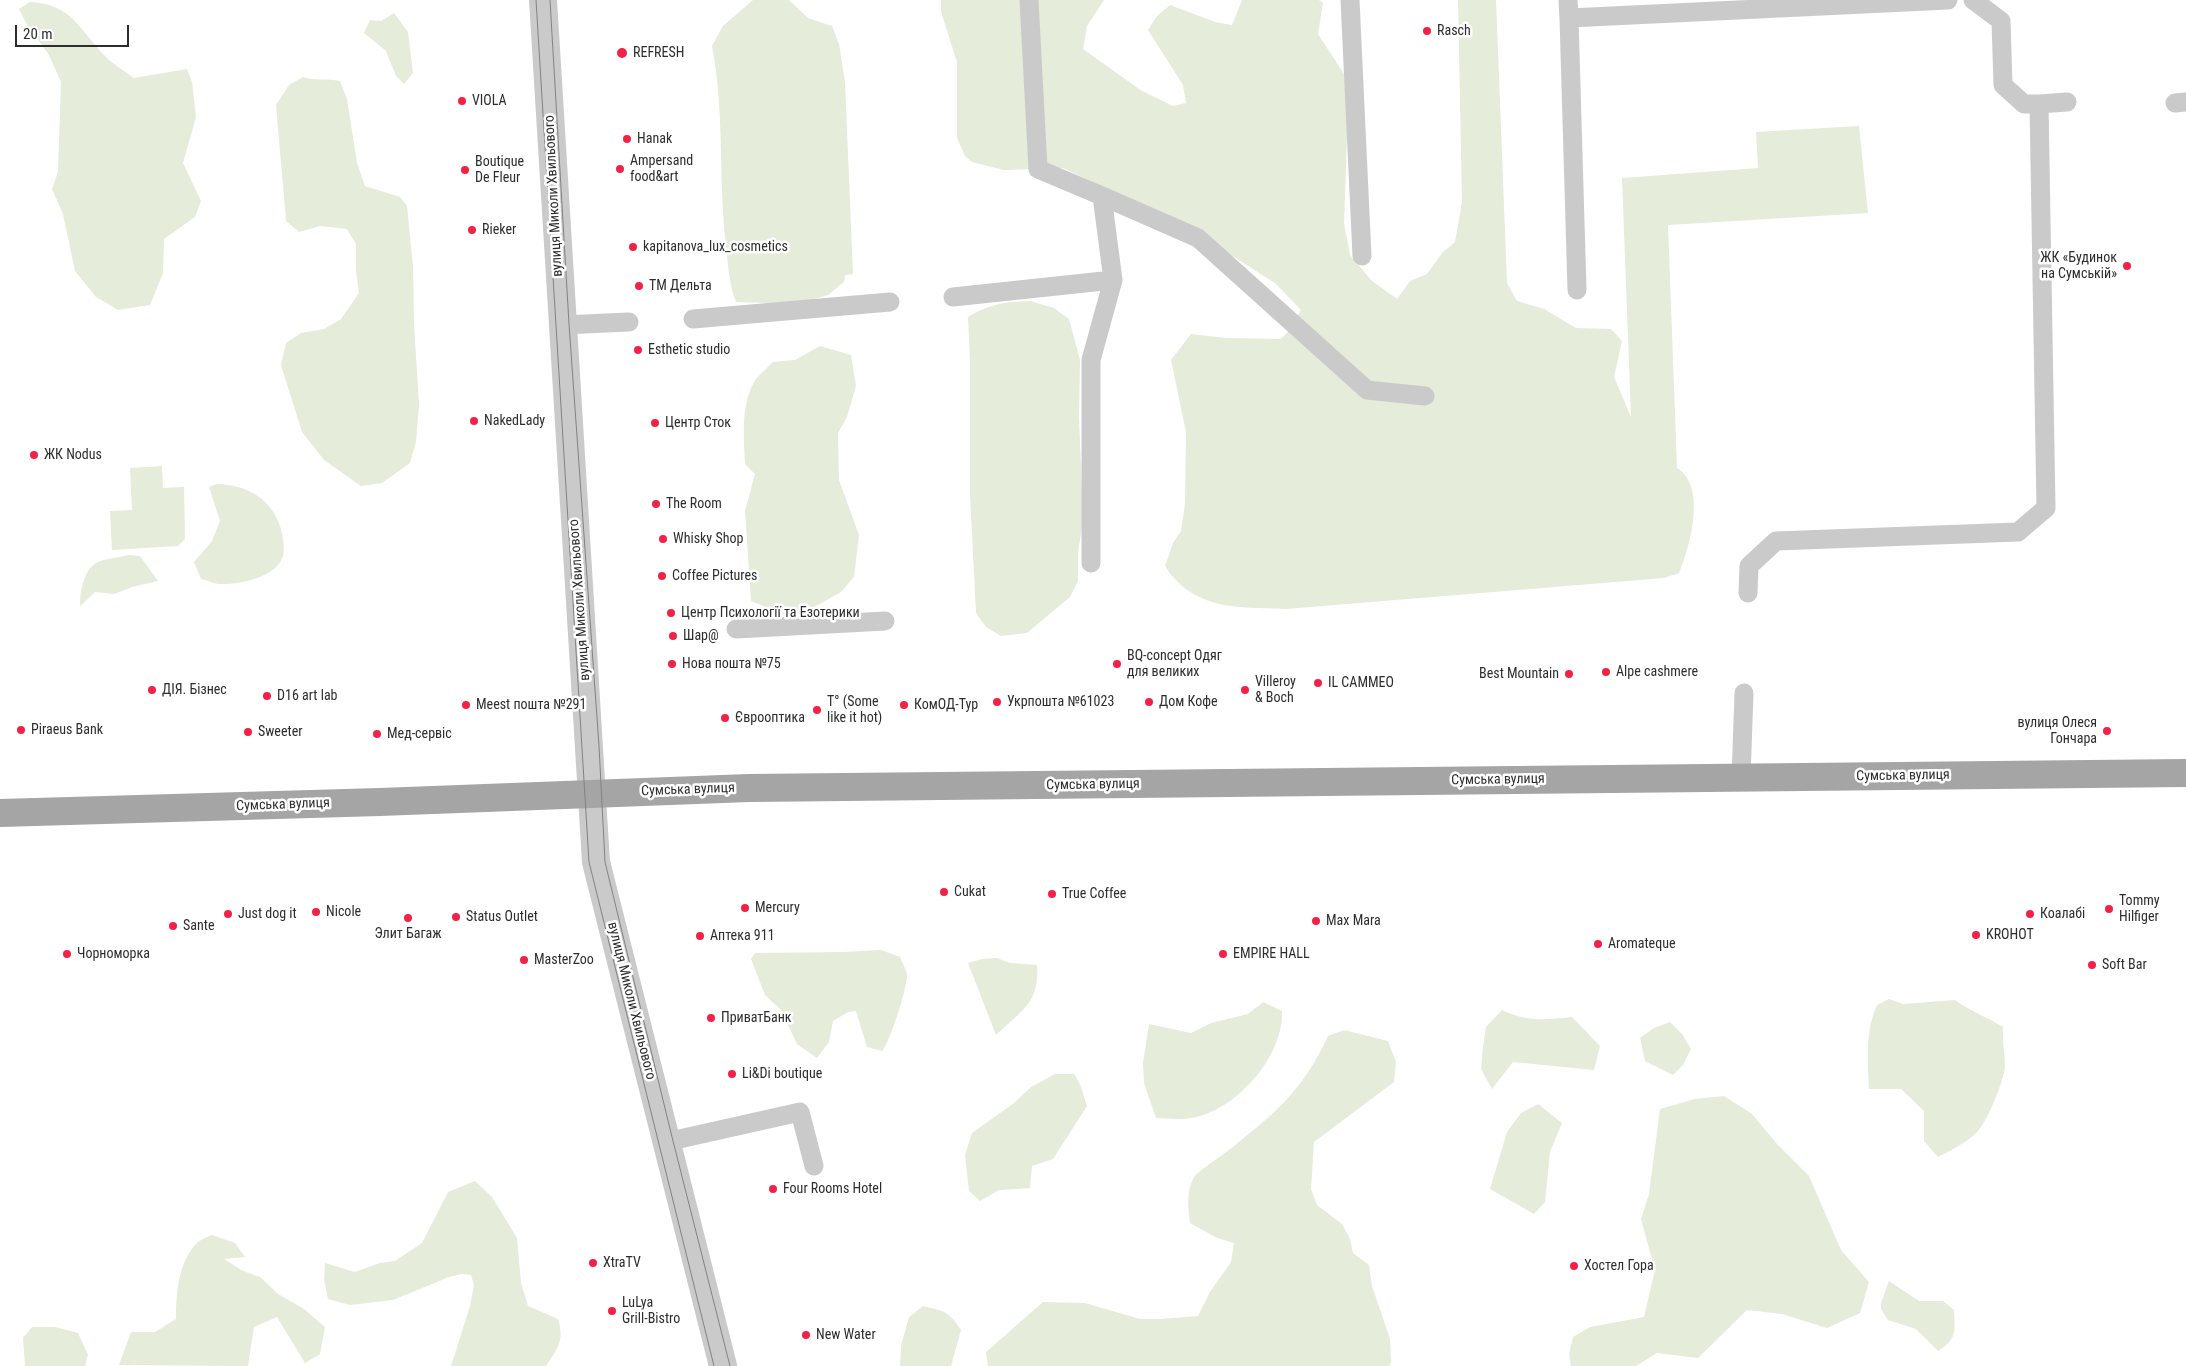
<!DOCTYPE html>
<html>
<head>
<meta charset="utf-8">
<style>
	body { margin:0 }
	#map { position:relative; width:2186px; height:1366px; overflow:hidden; background:#fff; font-family:"Roboto Condensed",sans-serif }
	canvas { display:block }
	.scale { position:absolute; left:15px; top:25px; width:114px; height:22px; box-sizing:border-box; border:2px solid #2d2d2d; border-top:0; padding-left:6px; font-size:15px; line-height:18px; white-space:nowrap; color:#2d2d2d; -webkit-text-stroke:4px #fff; paint-order:stroke }
</style>
</head>
<body>
<div id="map">
<canvas width="2186" height="1366"></canvas>
<div class="scale">20 m</div>
</div>
<script>
const ctx = document.querySelector('canvas').getContext('2d');
ctx.lineJoin = 'round';
function fillPath(path, color) {
  ctx.fillStyle = color;
  ctx.fill(path, 'evenodd');
}
function strokePath(path, color, width, dash) {
  ctx.strokeStyle = color;
  ctx.lineWidth = width;
  ctx.lineCap = dash ? 'butt' : 'round';
  ctx.setLineDash(dash || []);
  ctx.stroke(path);
}
function write(font, color, halo, rows, align = 'center') {
  ctx.font = font + ' "Roboto Condensed",sans-serif';
  ctx.lineWidth = 5;
  ctx.setLineDash([]);
  ctx.textBaseline = 'middle';
  ctx.strokeStyle = halo;
  ctx.fillStyle = color;
  for (const [text, x, y, turn = 0] of rows) {
    ctx.save();
    ctx.translate(x, y);
    ctx.rotate((+turn || 0) * Math.PI / 180);
    ctx.textAlign = isNaN(turn) ? turn : align;
    if (halo) ctx.strokeText(text, 0, 0);
    ctx.fillText(text, 0, 0);
    ctx.restore();
  }
}
fillPath(new Path2D(`
	M 753,0 L 789,0 L 808,18 L 832,26 L 839,44 L 845,82 L 853,274 L 845,275 L 844,282 L 828,295 L 797,304 L 736,302 C 729,284 728,265 726,245 C 718,179 725,112 712,46 L 723,26 Z
	M 941,0 L 1104,0 L 1087,26 L 1083,49 L 1142,91 L 1173,106 L 1186,103 L 1183,85 L 1148,30 L 1157,16 L 1170,5 L 1215,22 L 1232,25 L 1242,0 L 1319,0 L 1323,3 L 1318,34 L 1344,74 L 1348,108 L 1344,224 L 1350,255 L 1372,281 L 1397,299 L 1410,281 L 1427,274 L 1443,252 L 1455,242 L 1462,202 L 1458,0 L 1496,0 L 1507,283 L 1517,301 L 1544,309 L 1576,328 L 1611,329 L 1622,341 L 1614,377 L 1631,417 L 1622,178 L 1758,168 L 1756,132 L 1859,126 L 1868,213 L 1668,225 L 1677,468 C 1707,486 1690,547 1679,573 L 1664,578 L 1286,609 C 1238,607 1194,611 1165,566 L 1173,543 L 1181,531 L 1185,504 L 1186,432 L 1171,360 L 1191,334 L 1226,338 L 1280,339 L 1287,333 L 1301,310 L 1275,283 L 1182,224 L 1063,168 L 1004,170 L 972,162 L 965,156 L 957,138 L 957,62 L 941,12 Z
	M 30,2 C 73,4 79,30 106,57 C 114,65 125,71 134,78 L 187,69 L 192,82 L 196,117 L 183,163 L 201,201 L 195,217 L 164,239 L 163,273 L 150,305 L 118,310 L 96,297 L 75,271 L 63,214 L 52,189 L 58,172 L 61,82 L 49,55 L 26,23 L 19,9 Z
	M 394,13 L 408,32 L 413,73 L 404,84 L 396,76 L 386,51 L 364,33 L 370,20 L 381,21 Z
	M 303,77 C 315,81 327,78 340,81 L 347,99 L 357,163 L 365,186 L 400,197 L 407,206 L 413,267 L 414,324 L 419,404 L 416,442 L 410,463 L 382,483 L 361,486 L 324,460 L 302,432 L 281,365 L 286,343 L 301,333 L 324,329 L 341,319 L 359,293 L 356,271 L 356,244 L 347,229 L 320,226 L 299,232 L 286,221 L 276,105 L 289,85 Z
	M 1030,301 L 1054,308 L 1069,319 L 1080,360 L 1079,417 L 1083,520 L 1078,553 L 1078,581 L 1070,597 L 1027,633 L 1001,636 L 986,627 L 976,613 L 970,494 L 970,362 L 968,317 C 990,304 1004,302 1030,301 Z
	M 820,346 L 851,355 L 856,386 L 847,417 L 838,433 L 839,480 L 859,535 L 854,577 L 841,592 L 816,606 L 789,616 L 751,601 L 745,511 L 755,474 L 745,464 C 744,437 740,403 756,379 C 761,373 768,367 773,362 L 795,360 Z
	M 162,466 L 163,488 L 184,487 L 185,539 L 178,546 L 112,550 L 110,511 L 132,510 L 130,468 Z
	M 217,484 C 248,485 272,499 281,529 C 283,538 285,547 283,556 C 277,577 239,585 219,584 C 214,584 207,580 201,579 L 194,562 L 212,541 L 220,521 L 209,487 Z
	M 128,555 L 140,556 L 158,581 L 132,587 L 114,594 L 95,592 L 80,606 C 80,590 84,567 100,561 C 109,558 119,558 128,555 Z
	M 881,950 L 900,957 C 902,963 907,970 907,976 C 907,988 890,1042 882,1051 L 867,1047 L 856,1011 L 848,1012 L 833,1021 L 829,1042 L 817,1058 L 797,1044 L 781,1010 L 765,995 L 751,959 L 755,953 L 842,952 Z
	M 997,958 L 1010,963 L 1037,965 C 1040,1003 1021,1011 996,1035 L 968,963 L 982,959 Z
	M 1889,999 L 1903,1004 L 1955,1000 C 1970,1011 1987,1017 2003,1027 C 2002,1041 2005,1053 2005,1066 C 2004,1081 1986,1126 1974,1135 C 1963,1144 1950,1151 1938,1157 L 1924,1141 L 1924,1111 L 1901,1089 L 1869,1089 C 1868,1060 1865,1032 1877,1005 Z
	M 1263,1002 L 1282,1011 C 1284,1056 1236,1111 1191,1118 C 1180,1120 1168,1118 1156,1118 L 1144,1083 L 1143,1063 L 1149,1024 L 1191,1033 L 1211,1023 L 1248,1014 Z
	M 1502,1010 C 1527,1022 1545,1020 1572,1017 L 1600,1046 L 1594,1070 L 1513,1062 L 1492,1089 L 1481,1069 L 1483,1047 L 1486,1027 Z
	M 1670,1022 L 1682,1034 L 1691,1049 L 1683,1065 L 1673,1075 L 1645,1061 L 1640,1038 L 1654,1028 Z
	M 1344,1030 L 1388,1041 L 1396,1062 L 1394,1082 L 1314,1142 L 1311,1189 L 1317,1205 L 1342,1224 L 1350,1239 L 1353,1253 L 1369,1265 L 1372,1286 L 1390,1339 L 1391,1363 L 1389,1366 L 988,1366 L 986,1352 L 1043,1302 L 1085,1303 L 1140,1319 L 1161,1319 L 1198,1316 L 1210,1292 L 1231,1262 L 1234,1243 L 1217,1238 L 1190,1223 C 1188,1208 1186,1191 1194,1177 C 1198,1171 1226,1153 1234,1146 C 1278,1111 1304,1088 1328,1036 Z
	M 1055,1074 L 1074,1074 L 1080,1084 L 1087,1106 L 1053,1159 L 1032,1166 L 1030,1188 L 999,1190 L 980,1201 L 969,1191 L 965,1155 L 972,1133 L 1014,1103 L 1031,1087 Z
	M 1724,1096 L 1752,1114 L 1777,1144 L 1809,1176 L 1841,1250 L 1869,1282 L 1860,1313 L 1827,1328 L 1782,1314 L 1747,1310 L 1698,1358 L 1657,1353 L 1636,1366 L 1571,1366 L 1569,1354 L 1573,1337 L 1590,1327 L 1644,1317 L 1655,1270 L 1641,1219 L 1649,1194 L 1660,1109 L 1695,1099 Z
	M 1538,1104 L 1562,1123 L 1550,1152 L 1545,1202 L 1534,1214 L 1490,1189 L 1507,1132 L 1521,1113 Z
	M 475,1181 L 492,1197 L 517,1238 L 521,1283 L 528,1306 L 558,1319 C 565,1341 557,1349 546,1366 L 451,1366 L 470,1306 L 474,1285 L 471,1275 L 462,1274 L 449,1277 L 393,1300 L 350,1305 L 328,1299 L 324,1280 L 325,1263 L 355,1272 L 380,1263 L 395,1261 L 422,1243 L 448,1192 Z
	M 212,1235 L 235,1243 L 245,1257 L 224,1259 L 243,1271 L 260,1277 L 278,1294 L 304,1309 L 325,1327 L 320,1354 L 305,1363 L 277,1317 L 254,1327 L 248,1366 L 119,1365 L 131,1332 L 155,1332 L 176,1319 C 176,1293 178,1265 195,1245 C 199,1240 207,1237 212,1235 Z
	M 1889,1281 L 1919,1301 L 1943,1301 L 1954,1310 C 1955,1332 1957,1339 1938,1351 L 1916,1329 L 1888,1320 L 1881,1309 L 1881,1303 Z
	M 923,1306 C 944,1311 949,1311 961,1330 L 951,1366 L 900,1366 L 901,1346 L 909,1317 Z
	M 32,1327 L 55,1327 L 78,1333 L 88,1355 L 85,1366 L 25,1366 L 23,1338 Z`), '#e5ecda');
strokePath(new Path2D(`
	M 1350,0 L 1362,256
	M 1568,0 L 1569,18 L 1948,0
	M 1569,18 L 1577,290
	M 2175,103 L 2186,102
	M 2039,104 L 2067,102
	M 1102,196 L 1198,238 L 1367,390 L 1425,396
	M 953,297 L 1113,280 L 1102,196 L 1038,169 L 1029,0
	M 693,319 L 890,302
	M 562,325 L 629,322
	M 1091,563 L 1091,360 L 1113,280
	M 1748,593 L 1749,566 L 1776,541 L 2018,532 L 2046,508 L 2039,104 L 2024,104 L 2003,85 L 2001,21 L 1973,0
	M 736,629 L 885,621
	M 1741,778 L 1744,693
	M 666,1142 L 800,1112 L 814,1166`), '#cacaca', 19);
strokePath(new Path2D(`
	M 543,0 L 596,862 L 723,1366`), '#cacaca', 28);
strokePath(new Path2D(`
	M 0,813 L 380,802 L 749,788 L 2186,773`), '#a5a5a5', 28);
strokePath(new Path2D(`
	M 536,0 L 589,862 L 714,1366
	M 550,0 L 569,324 L 599,746 L 605,862 L 673,1141 L 730,1366`), '#828282', 1);
for (const [x, y, r, color] of [
	[1427,31,5,"#f22146"],
	[622,53,6,"#f22146"],
	[462,101,5,"#f22146"],
	[627,139,5,"#f22146"],
	[620,169,5,"#f22146"],
	[465,170,5,"#f22146"],
	[472,230,5,"#f22146"],
	[633,247,5,"#f22146"],
	[2127,266,5,"#f22146"],
	[639,286,5,"#f22146"],
	[638,350,5,"#f22146"],
	[474,421,5,"#f22146"],
	[655,423,5,"#f22146"],
	[34,455,5,"#f22146"],
	[656,504,5,"#f22146"],
	[663,539,5,"#f22146"],
	[662,576,5,"#f22146"],
	[671,613,5,"#f22146"],
	[673,636,5,"#f22146"],
	[672,664,5,"#f22146"],
	[1117,664,5,"#f22146"],
	[1606,672,5,"#f22146"],
	[1569,674,5,"#f22146"],
	[1318,683,5,"#f22146"],
	[152,690,5,"#f22146"],
	[1245,690,5,"#f22146"],
	[267,696,5,"#f22146"],
	[997,702,5,"#f22146"],
	[1149,702,5,"#f22146"],
	[466,705,5,"#f22146"],
	[904,705,5,"#f22146"],
	[817,710,5,"#f22146"],
	[725,718,5,"#f22146"],
	[21,730,5,"#f22146"],
	[2107,731,5,"#f22146"],
	[248,732,5,"#f22146"],
	[377,734,5,"#f22146"],
	[944,892,5,"#f22146"],
	[1052,894,5,"#f22146"],
	[745,908,5,"#f22146"],
	[2109,909,5,"#f22146"],
	[316,912,5,"#f22146"],
	[228,914,5,"#f22146"],
	[2030,914,5,"#f22146"],
	[456,917,5,"#f22146"],
	[408,918,5,"#f22146"],
	[1316,921,5,"#f22146"],
	[173,926,5,"#f22146"],
	[1976,935,5,"#f22146"],
	[700,936,5,"#f22146"],
	[1598,944,5,"#f22146"],
	[67,954,5,"#f22146"],
	[1223,954,5,"#f22146"],
	[524,960,5,"#f22146"],
	[2092,965,5,"#f22146"],
	[711,1018,5,"#f22146"],
	[732,1074,5,"#f22146"],
	[773,1189,5,"#f22146"],
	[593,1263,5,"#f22146"],
	[1574,1266,5,"#f22146"],
	[612,1311,5,"#f22146"],
	[806,1335,5,"#f22146"]
]) {
  const dot = new Path2D();
  dot.arc(x, y, r, 0, 2 * Math.PI);
  ctx.fillStyle = color;
  ctx.fill(dot);
  strokePath(dot, '#fff', 2);
}
write('14px', '#2d2d2d', '#fff', [
	["Rasch",1437,31],
	["REFRESH",633,53],
	["VIOLA",472,101],
	["Hanak",637,139],
	["Ampersand",630,161],
	["food&art",630,177],
	["Boutique",475,162],
	["De Fleur",475,178],
	["Rieker",482,230],
	["kapitanova_lux_cosmetics",643,247],
	["ЖК «Будинок",2117,258,"right"],
	["на Сумській»",2117,274,"right"],
	["ТМ Дельта",649,286],
	["Esthetic studio",648,350],
	["NakedLady",484,421],
	["Центр Сток",665,423],
	["ЖК Nodus",44,455],
	["The Room",666,504],
	["Whisky Shop",673,539],
	["Coffee Pictures",672,576],
	["Центр Психології та Езотерики",681,613],
	["Шар@",683,636],
	["BQ-concept Одяг",1127,656],
	["для великих",1127,672],
	["Нова пошта №75",682,664],
	["Alpe cashmere",1616,672],
	["Best Mountain",1559,674,"right"],
	["Villeroy",1255,682],
	["& Boch",1255,698],
	["IL CAMMEO",1328,683],
	["ДІЯ. Бізнес",162,690],
	["D16 art lab",277,696],
	["T° (Some",827,702],
	["like it hot)",827,718],
	["Укрпошта №61023",1007,702],
	["Дом Кофе",1159,702],
	["Meest пошта №291",476,705],
	["КомОД-Тур",914,705],
	["Єврооптика",735,718],
	["вулиця Олеся",2097,723,"right"],
	["Гончара",2097,739,"right"],
	["Piraeus Bank",31,730],
	["Sweeter",258,732],
	["Мед-сервіс",387,734],
	["Cukat",954,892],
	["True Coffee",1062,894],
	["Tommy",2119,901],
	["Hilfiger",2119,917],
	["Mercury",755,908],
	["Nicole",326,912],
	["Just dog it",238,914],
	["Коалабі",2040,914],
	["Status Outlet",466,917],
	["Max Mara",1326,921],
	["Sante",183,926],
	["Элит Багаж",408,934,"center"],
	["KROHOT",1986,935],
	["Аптека 911",710,936],
	["Aromateque",1608,944],
	["Чорноморка",77,954],
	["EMPIRE HALL",1233,954],
	["MasterZoo",534,960],
	["Soft Bar",2102,965],
	["ПриватБанк",721,1018],
	["Li&Di boutique",742,1074],
	["Four Rooms Hotel",783,1189],
	["XtraTV",603,1263],
	["Хостел Гора",1584,1266],
	["LuLya",622,1303],
	["Grill-Bistro",622,1319],
	["New Water",816,1335]
], 'left');
write('14px', '#2d2d2d', '#fff', [
	["вулиця Миколи Хвильового",554,196,-93],
	["вулиця Миколи Хвильового",580,600,-94],
	["Сумська вулиця",1903,776,-1],
	["Сумська вулиця",1498,780,-1],
	["Сумська вулиця",1093,785,-1],
	["Сумська вулиця",688,790,-2],
	["Сумська вулиця",283,805,-2],
	["вулиця Миколи Хвильового",631,1001,76]
]);
</script>
</body>
</html>
